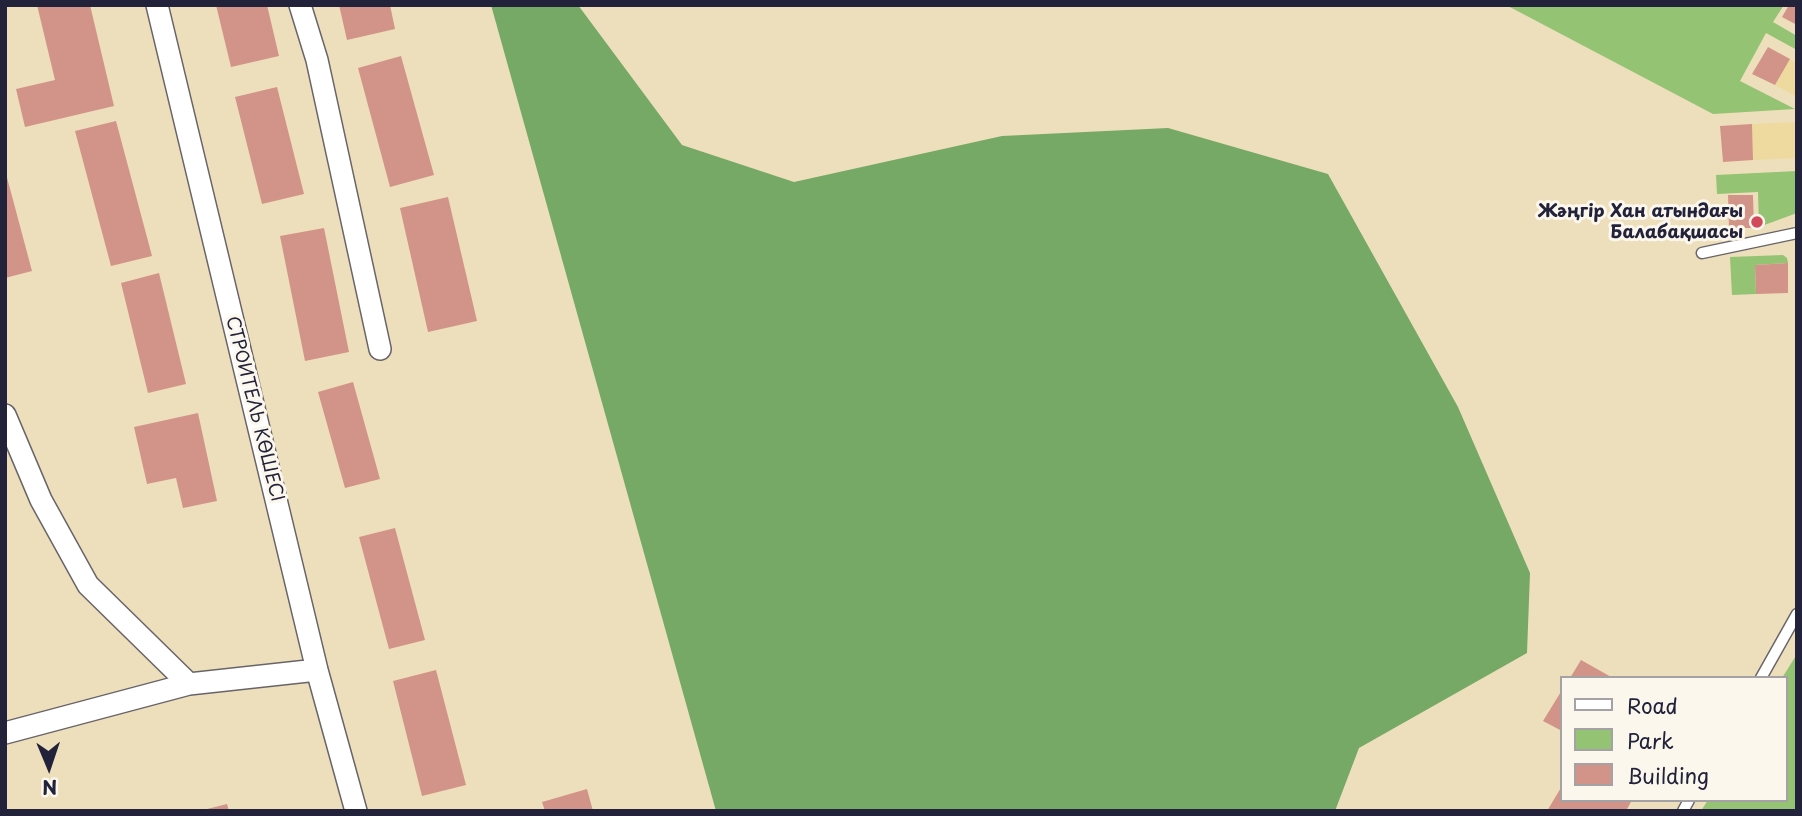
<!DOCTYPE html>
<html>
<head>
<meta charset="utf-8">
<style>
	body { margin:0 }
	#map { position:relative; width:1802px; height:816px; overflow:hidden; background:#eddfbc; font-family:"Playpen Sans",sans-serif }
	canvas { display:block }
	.frame { position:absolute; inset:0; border:7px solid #22223b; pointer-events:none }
	.legend { position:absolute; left:1560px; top:676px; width:228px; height:126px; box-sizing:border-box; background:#fbf7ec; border:2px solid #a4a2a5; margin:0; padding:9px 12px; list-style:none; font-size:21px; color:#22223b }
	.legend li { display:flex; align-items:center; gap:14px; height:35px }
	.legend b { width:35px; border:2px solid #a4a2a5 }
	.north { position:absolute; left:14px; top:732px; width:70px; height:70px; -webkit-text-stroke:5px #fbf7ec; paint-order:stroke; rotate:178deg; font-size:19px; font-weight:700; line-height:28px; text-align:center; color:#22223b }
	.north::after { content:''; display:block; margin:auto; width:24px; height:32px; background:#22223b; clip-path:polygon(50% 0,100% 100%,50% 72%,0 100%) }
</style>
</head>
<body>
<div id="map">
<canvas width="1802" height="816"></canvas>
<div class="frame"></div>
<ul class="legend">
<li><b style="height:9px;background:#fff"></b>Road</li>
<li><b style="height:19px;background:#93c373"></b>Park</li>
<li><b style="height:19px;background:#d29488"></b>Building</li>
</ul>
<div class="north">N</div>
</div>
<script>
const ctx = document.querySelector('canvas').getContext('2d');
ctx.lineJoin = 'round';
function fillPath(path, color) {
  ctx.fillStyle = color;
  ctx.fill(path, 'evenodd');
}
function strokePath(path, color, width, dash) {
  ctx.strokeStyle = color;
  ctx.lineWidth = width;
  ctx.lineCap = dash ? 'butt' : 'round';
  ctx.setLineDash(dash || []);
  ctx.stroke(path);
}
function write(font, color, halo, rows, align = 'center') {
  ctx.font = font + ' "Playpen Sans",sans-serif';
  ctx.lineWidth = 6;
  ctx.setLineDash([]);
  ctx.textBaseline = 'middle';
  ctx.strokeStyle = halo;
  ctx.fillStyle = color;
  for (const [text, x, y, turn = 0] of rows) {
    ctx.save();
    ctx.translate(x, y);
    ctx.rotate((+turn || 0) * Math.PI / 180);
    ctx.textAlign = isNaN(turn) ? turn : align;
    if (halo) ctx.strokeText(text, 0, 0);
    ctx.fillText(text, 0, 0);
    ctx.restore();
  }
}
fillPath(new Path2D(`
	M 1506,5 L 1784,5 L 1773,22 L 1797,36 L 1797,50 L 1766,33 L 1740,81 L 1795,109 L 1713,114 Z
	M 1797,171 L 1797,213 L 1759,227 L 1758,192 L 1717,194 L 1716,175 Z
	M 1783,255 L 1787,258 L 1788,263 L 1755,265 L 1756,294 L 1732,295 L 1730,257 Z
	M 1797,654 L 1797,811 L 1701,811 L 1708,800 L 1786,800 L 1786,678 L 1782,678 Z`), '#93c373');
fillPath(new Path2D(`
	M 491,5 L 578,5 L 682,145 L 794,182 L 1002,136 L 1168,128 L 1328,174 L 1458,407 L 1530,573 L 1527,653 L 1359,748 L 1335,811 L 716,811 Z`), '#76a965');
fillPath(new Path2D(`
	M 1790,59 L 1797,63 L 1797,97 L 1775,85 Z
	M 1797,122 L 1797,158 L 1753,160 L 1752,124 Z`), '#eeda9e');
fillPath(new Path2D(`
	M 37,5 L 90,5 L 114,106 L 25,127 L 16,89 L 55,80 Z
	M 216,5 L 267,5 L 279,56 L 231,67 Z
	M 339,5 L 390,5 L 395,29 L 347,40 Z
	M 1789,5 L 1797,5 L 1797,25 L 1782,17 Z
	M 1768,47 L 1790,59 L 1775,85 L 1752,74 Z
	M 401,56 L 434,175 L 390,187 L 358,68 Z
	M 277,87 L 304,194 L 262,204 L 235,97 Z
	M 116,121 L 152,256 L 111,266 L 75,131 Z
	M 1752,124 L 1753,160 L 1723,162 L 1720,126 Z
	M 5,170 L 32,271 L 5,278 Z
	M 1728,195 L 1753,195 L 1754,228 L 1729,228 Z
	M 448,197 L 477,321 L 428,332 L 400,208 Z
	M 324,228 L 349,352 L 305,361 L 280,236 Z
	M 1788,263 L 1788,293 L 1756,294 L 1755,265 Z
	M 159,273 L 186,384 L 148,393 L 121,283 Z
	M 353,382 L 380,479 L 345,488 L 318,392 Z
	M 198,413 L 217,501 L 183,508 L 176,478 L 147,484 L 134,427 Z
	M 395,528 L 425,640 L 389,649 L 359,537 Z
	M 1581,660 L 1613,678 L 1570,678 Z
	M 436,670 L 466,785 L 422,796 L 393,681 Z
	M 1562,690 L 1562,731 L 1543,721 Z
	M 1562,786 L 1562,800 L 1632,800 L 1626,811 L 1547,811 Z
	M 587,789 L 593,811 L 545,811 L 542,802 Z
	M 227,804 L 229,811 L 203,811 L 203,810 Z`), '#d29488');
const service = new Path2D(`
	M 1702,253 L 1797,233
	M 1761,678 L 1797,614
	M 1683,811 L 1689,800`);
const minor = new Path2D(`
	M 157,5 L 317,670 L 356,811
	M 300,5 L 317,60 L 380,349
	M 5,415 L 41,500 L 88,585 L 189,684
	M 5,733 L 189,684 L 317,670`);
strokePath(service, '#696468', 13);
strokePath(minor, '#696468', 24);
strokePath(service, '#fff', 10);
strokePath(minor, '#fff', 21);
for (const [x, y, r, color] of [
	[1757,222,7,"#d1495b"]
]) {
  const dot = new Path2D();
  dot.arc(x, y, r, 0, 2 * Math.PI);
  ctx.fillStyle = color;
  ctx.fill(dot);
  strokePath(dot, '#fbf7ec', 2.5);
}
write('bold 18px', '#22223b', '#fbf7ec', [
	["Жәңгір Хан атындағы",1743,212],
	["Балабақшасы",1743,233]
], 'right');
write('18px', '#22223b', '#fbf7ec', [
	["СТРОИТЕЛЬ КӨШЕСІ",254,409,76]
]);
</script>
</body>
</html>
